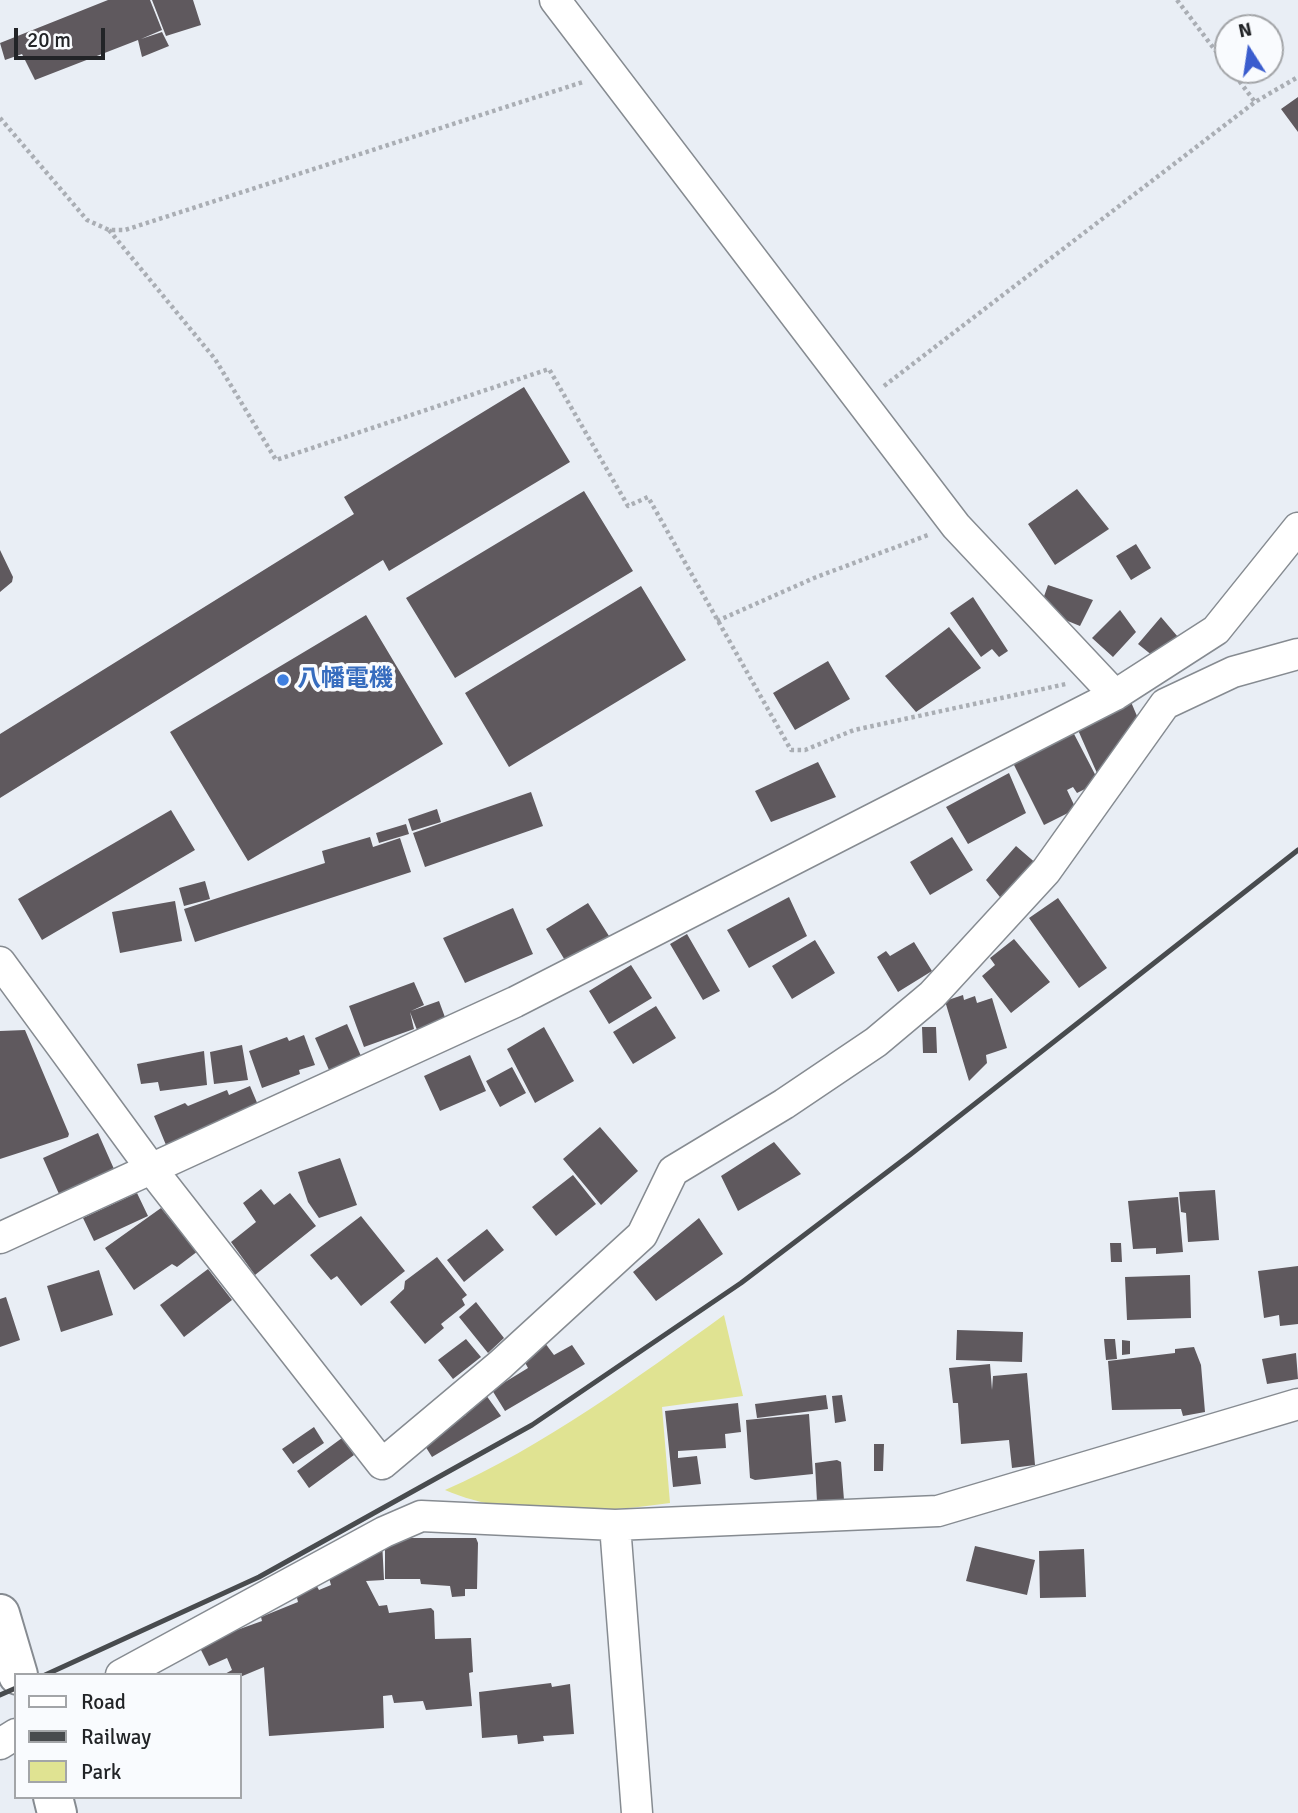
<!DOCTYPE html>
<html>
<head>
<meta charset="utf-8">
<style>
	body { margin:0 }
	#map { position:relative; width:1298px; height:1813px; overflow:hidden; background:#e9eef5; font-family:Signika,sans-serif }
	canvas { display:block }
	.legend { position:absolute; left:14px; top:1673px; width:228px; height:126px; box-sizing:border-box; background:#f9fbfe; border:2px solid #a3a5a8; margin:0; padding:9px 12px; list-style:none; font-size:21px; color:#222427 }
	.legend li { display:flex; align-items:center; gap:14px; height:35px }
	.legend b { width:35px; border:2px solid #a3a5a8 }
	.north { position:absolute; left:1214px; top:14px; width:70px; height:70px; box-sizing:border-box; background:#f9fbfe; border:2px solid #a3a5a8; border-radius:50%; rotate:348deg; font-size:19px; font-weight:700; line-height:28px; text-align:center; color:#222427 }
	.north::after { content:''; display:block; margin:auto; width:24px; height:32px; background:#3b5dce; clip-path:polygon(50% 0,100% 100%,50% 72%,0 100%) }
	.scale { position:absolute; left:14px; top:28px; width:91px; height:32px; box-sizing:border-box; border:4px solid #222427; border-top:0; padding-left:9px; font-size:21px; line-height:24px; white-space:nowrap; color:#222427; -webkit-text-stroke:5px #f9fbfe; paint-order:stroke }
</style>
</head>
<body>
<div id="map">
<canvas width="1298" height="1813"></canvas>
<ul class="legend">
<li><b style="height:9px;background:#fff"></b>Road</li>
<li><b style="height:9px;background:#484b4e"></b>Railway</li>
<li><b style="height:19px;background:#e0e392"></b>Park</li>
</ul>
<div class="north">N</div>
<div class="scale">20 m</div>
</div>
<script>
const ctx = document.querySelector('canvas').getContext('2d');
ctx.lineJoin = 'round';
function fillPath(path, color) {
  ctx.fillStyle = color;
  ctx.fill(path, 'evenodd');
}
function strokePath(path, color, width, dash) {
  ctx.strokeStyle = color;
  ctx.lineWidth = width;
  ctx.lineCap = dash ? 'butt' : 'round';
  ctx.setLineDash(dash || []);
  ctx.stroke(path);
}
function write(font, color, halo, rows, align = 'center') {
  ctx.font = font + ' Signika,"Noto Sans JP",sans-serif';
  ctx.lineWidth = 7;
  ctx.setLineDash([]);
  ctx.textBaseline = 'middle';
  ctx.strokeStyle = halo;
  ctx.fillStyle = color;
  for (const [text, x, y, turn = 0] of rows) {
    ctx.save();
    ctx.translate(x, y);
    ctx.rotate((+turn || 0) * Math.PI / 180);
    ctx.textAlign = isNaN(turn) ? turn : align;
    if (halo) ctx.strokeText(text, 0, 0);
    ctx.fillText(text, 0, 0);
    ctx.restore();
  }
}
fillPath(new Path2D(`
	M 724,1315 L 743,1396 L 662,1407 L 670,1503 C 602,1513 508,1518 445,1490 C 543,1447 637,1378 724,1315 Z`), '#e0e392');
fillPath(new Path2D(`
	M 108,0 L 150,0 L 162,30 L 141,39 L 162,32 L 169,46 L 142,57 L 138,40 L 35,80 L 22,54 L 5,60 L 0,43 Z
	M 152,0 L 193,0 L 201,25 L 166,36 Z
	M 1298,97 L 1298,132 L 1281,109 Z
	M 524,387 L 570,462 L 389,571 L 383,560 L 0,798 L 0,734 L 354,514 L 344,497 Z
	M 1077,489 L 1109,529 L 1055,565 L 1028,524 Z
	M 584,491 L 633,571 L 455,678 L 406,598 Z
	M 1136,544 L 1151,568 L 1131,580 L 1116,556 Z
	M 0,550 L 13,577 L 12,582 L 0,592 Z
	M 1048,585 L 1093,600 L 1080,626 L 1053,615 L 1055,608 L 1042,602 Z
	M 641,586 L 686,660 L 509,767 L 465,693 Z
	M 973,597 L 1008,651 L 999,657 L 992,649 L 981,657 L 950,613 Z
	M 1120,610 L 1136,632 L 1113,657 L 1092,638 Z
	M 366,615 L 443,744 L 248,861 L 170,732 Z
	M 1161,617 L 1178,637 L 1158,660 L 1138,644 Z
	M 949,627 L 981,668 L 916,712 L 885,676 Z
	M 828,661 L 850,699 L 795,730 L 773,693 Z
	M 1131,702 L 1137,716 L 1100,780 L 1078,730 Z
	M 1073,732 L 1099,782 L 1077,793 L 1073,787 L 1067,790 L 1076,809 L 1044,825 L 1013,763 Z
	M 818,762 L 836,797 L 771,822 L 755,791 Z
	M 1009,773 L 1026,813 L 968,844 L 946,807 Z
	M 531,792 L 543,826 L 425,867 L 413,833 Z
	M 437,809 L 441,822 L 412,831 L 408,819 Z
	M 171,810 L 195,850 L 42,940 L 18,899 Z
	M 406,824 L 409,834 L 379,843 L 376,833 Z
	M 370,837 L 373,847 L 400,838 L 411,872 L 195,942 L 184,909 L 325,863 L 322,851 Z
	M 952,837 L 973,870 L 930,895 L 910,862 Z
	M 1016,846 L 1038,865 L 1004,902 L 986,880 Z
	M 205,881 L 210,899 L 184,906 L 179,888 Z
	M 789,897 L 807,936 L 749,968 L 727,930 Z
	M 1058,898 L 1107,968 L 1079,988 L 1029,918 Z
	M 175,901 L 182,941 L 120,953 L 112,912 Z
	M 588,903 L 609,936 L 566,962 L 546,929 Z
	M 513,908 L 533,954 L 465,983 L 443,938 Z
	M 687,934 L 720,991 L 703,1000 L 670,944 Z
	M 1014,939 L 1050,982 L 1011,1013 L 982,976 L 995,965 L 990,958 Z
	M 815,940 L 835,973 L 792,999 L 772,966 Z
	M 914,942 L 932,971 L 898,992 L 877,957 L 886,951 L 890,956 Z
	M 631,965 L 652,998 L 609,1024 L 589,991 Z
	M 414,982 L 424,1005 L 411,1011 L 439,1001 L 446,1020 L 417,1030 L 410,1012 L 414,1029 L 364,1047 L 349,1006 Z
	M 963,995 L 964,1000 L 975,996 L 977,1003 L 992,998 L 1007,1048 L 986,1055 L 987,1063 L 969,1081 L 945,1001 Z
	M 656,1006 L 676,1038 L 633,1064 L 613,1032 Z
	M 347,1024 L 361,1056 L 329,1070 L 315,1038 Z
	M 544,1027 L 574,1081 L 535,1103 L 507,1049 Z
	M 922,1027 L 936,1027 L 937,1053 L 923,1053 Z
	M 25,1030 L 69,1134 L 68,1137 L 0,1159 L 0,1031 Z
	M 304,1035 L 315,1065 L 299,1070 L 300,1074 L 262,1088 L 249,1051 L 287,1037 L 289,1041 Z
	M 242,1045 L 248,1080 L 214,1084 L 210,1052 Z
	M 204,1051 L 207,1085 L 160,1091 L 158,1082 L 141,1084 L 137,1064 Z
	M 470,1055 L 486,1091 L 440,1111 L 424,1076 Z
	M 512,1067 L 526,1093 L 500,1107 L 486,1081 Z
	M 250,1086 L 258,1105 L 166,1145 L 154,1116 L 185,1103 L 188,1106 L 227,1090 L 229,1095 Z
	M 600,1127 L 638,1171 L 601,1205 L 563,1159 Z
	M 98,1133 L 114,1169 L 59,1194 L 43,1158 Z
	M 774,1142 L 801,1174 L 738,1211 L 721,1176 Z
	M 340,1158 L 357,1205 L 319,1218 L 308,1202 L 298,1172 Z
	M 573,1175 L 596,1204 L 556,1236 L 532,1207 Z
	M 261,1189 L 274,1205 L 290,1193 L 316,1226 L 255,1275 L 231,1242 L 256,1222 L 243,1203 Z
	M 1215,1190 L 1219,1240 L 1188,1242 L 1186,1213 L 1181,1212 L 1179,1192 Z
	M 137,1193 L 148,1216 L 94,1241 L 83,1218 Z
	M 1178,1197 L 1183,1252 L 1156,1254 L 1156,1248 L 1133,1249 L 1128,1201 Z
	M 161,1208 L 175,1225 L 182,1227 L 198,1251 L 177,1267 L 172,1264 L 134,1290 L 105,1248 Z
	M 361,1216 L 405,1271 L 361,1306 L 337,1276 L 331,1280 L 310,1255 Z
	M 699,1218 L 723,1254 L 656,1301 L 633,1272 Z
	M 487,1229 L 504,1250 L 464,1282 L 447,1260 Z
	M 1110,1243 L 1121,1243 L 1122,1262 L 1111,1262 Z
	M 437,1257 L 467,1295 L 462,1299 L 465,1305 L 441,1324 L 444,1328 L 425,1344 L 390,1302 L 404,1289 L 405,1281 Z
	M 1298,1266 L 1298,1324 L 1280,1326 L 1279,1315 L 1264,1318 L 1258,1271 Z
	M 208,1269 L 232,1300 L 184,1337 L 160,1305 Z
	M 99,1270 L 113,1315 L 61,1332 L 47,1286 Z
	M 1190,1275 L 1191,1318 L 1127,1320 L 1125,1277 Z
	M 6,1297 L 20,1340 L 0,1347 L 0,1299 Z
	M 476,1302 L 504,1338 L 488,1353 L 459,1317 Z
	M 957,1330 L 1023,1332 L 1022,1362 L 956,1360 Z
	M 466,1339 L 481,1357 L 453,1379 L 438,1360 Z
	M 1104,1339 L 1115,1339 L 1117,1359 L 1106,1360 Z
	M 1122,1340 L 1130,1341 L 1130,1354 L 1122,1355 Z
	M 545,1343 L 554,1355 L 572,1345 L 585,1364 L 505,1411 L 492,1390 L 528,1368 L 522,1357 Z
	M 1194,1347 L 1201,1365 L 1205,1412 L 1183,1416 L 1181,1409 L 1112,1410 L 1108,1361 L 1175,1353 L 1175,1349 Z
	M 1296,1353 L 1298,1379 L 1267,1384 L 1262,1359 Z
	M 990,1364 L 992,1390 L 993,1376 L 1027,1373 L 1035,1465 L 1012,1468 L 1009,1440 L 961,1444 L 958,1403 L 953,1403 L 949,1368 Z
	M 486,1395 L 501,1416 L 432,1457 L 422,1441 L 466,1415 L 464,1408 Z
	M 826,1395 L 828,1409 L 757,1418 L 755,1404 Z
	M 842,1395 L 846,1421 L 835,1423 L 832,1396 Z
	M 738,1403 L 741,1432 L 725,1434 L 726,1448 L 678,1451 L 678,1458 L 697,1456 L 701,1484 L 673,1487 L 665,1411 Z
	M 809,1414 L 813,1474 L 755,1480 L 750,1478 L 746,1420 Z
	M 314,1427 L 324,1443 L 293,1464 L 282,1449 Z
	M 342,1438 L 354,1455 L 309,1488 L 297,1471 Z
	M 874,1444 L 884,1444 L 883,1471 L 874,1471 Z
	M 837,1460 L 841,1462 L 844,1500 L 817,1502 L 815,1463 Z
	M 385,1538 L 476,1538 L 478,1543 L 477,1589 L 465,1589 L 465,1596 L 452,1597 L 450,1586 L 421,1584 L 420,1579 L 385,1579 Z
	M 382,1541 L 384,1580 L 366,1581 L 379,1606 L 387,1605 L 389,1613 L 431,1608 L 434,1611 L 435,1639 L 471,1638 L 473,1672 L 469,1673 L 472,1706 L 426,1710 L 423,1701 L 394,1703 L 392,1695 L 383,1696 L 384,1728 L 269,1736 L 264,1667 L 240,1677 L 240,1675 L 223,1675 L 232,1670 L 227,1658 L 209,1666 L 198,1644 L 262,1621 L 261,1617 L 298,1602 L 294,1586 L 313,1579 L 319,1590 L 331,1585 L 327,1571 Z
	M 975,1546 L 1035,1560 L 1027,1595 L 966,1581 Z
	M 1084,1549 L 1086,1597 L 1040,1598 L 1039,1551 Z
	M 551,1683 L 552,1687 L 570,1684 L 574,1734 L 543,1736 L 544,1741 L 518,1744 L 517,1735 L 482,1738 L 479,1692 Z`), '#5f595e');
const minor = new Path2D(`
	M 555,0 L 956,526 L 1115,695
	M 0,962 L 153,1171 L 382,1464 L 500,1365 L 642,1235 L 673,1171 L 784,1104 L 876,1042 L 932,995 L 1046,871 L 1165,704 L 1233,672 L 1298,654
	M 0,1238 L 515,1002 L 1115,695 L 1216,630 L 1298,528
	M 615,1525 L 637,1813
	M 121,1675 L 384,1532 L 421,1516 L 615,1525 L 938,1511 L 1298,1404
	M 0,1744 L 16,1734`);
const major = new Path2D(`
	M 0,1614 L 18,1675
	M 53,1797 L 57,1813`);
strokePath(minor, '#868b91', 33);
strokePath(major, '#868b91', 42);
strokePath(new Path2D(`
	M 1177,0 L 1228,67
	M 1231,70 L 1255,102
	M 0,118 L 87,220 L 109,230 L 125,230 L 583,82
	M 109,230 L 215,359 L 276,460 L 549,369 L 628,506 L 648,497 L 791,750 L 805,750 L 854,730 L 1066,684
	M 884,386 L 1255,102 L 1298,77
	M 717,621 L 814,578 L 928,535`), '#aaaeb4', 4.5, [3.5, 3.5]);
strokePath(minor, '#fff', 30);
strokePath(major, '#fff', 38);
strokePath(new Path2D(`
	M 45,1675 L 259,1577 L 532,1425 L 741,1283 L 911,1154 L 1298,850
	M 0,1695 L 16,1688`), '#484b4e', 5);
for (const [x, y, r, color] of [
	[283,680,7,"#3f7fe0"]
]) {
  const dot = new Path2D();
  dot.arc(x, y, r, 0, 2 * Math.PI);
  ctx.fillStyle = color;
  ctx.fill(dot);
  strokePath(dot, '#f9fbfe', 2.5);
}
write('bold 24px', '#366cbe', '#f9fbfe', [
	["八幡電機",297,680]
], 'left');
</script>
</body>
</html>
